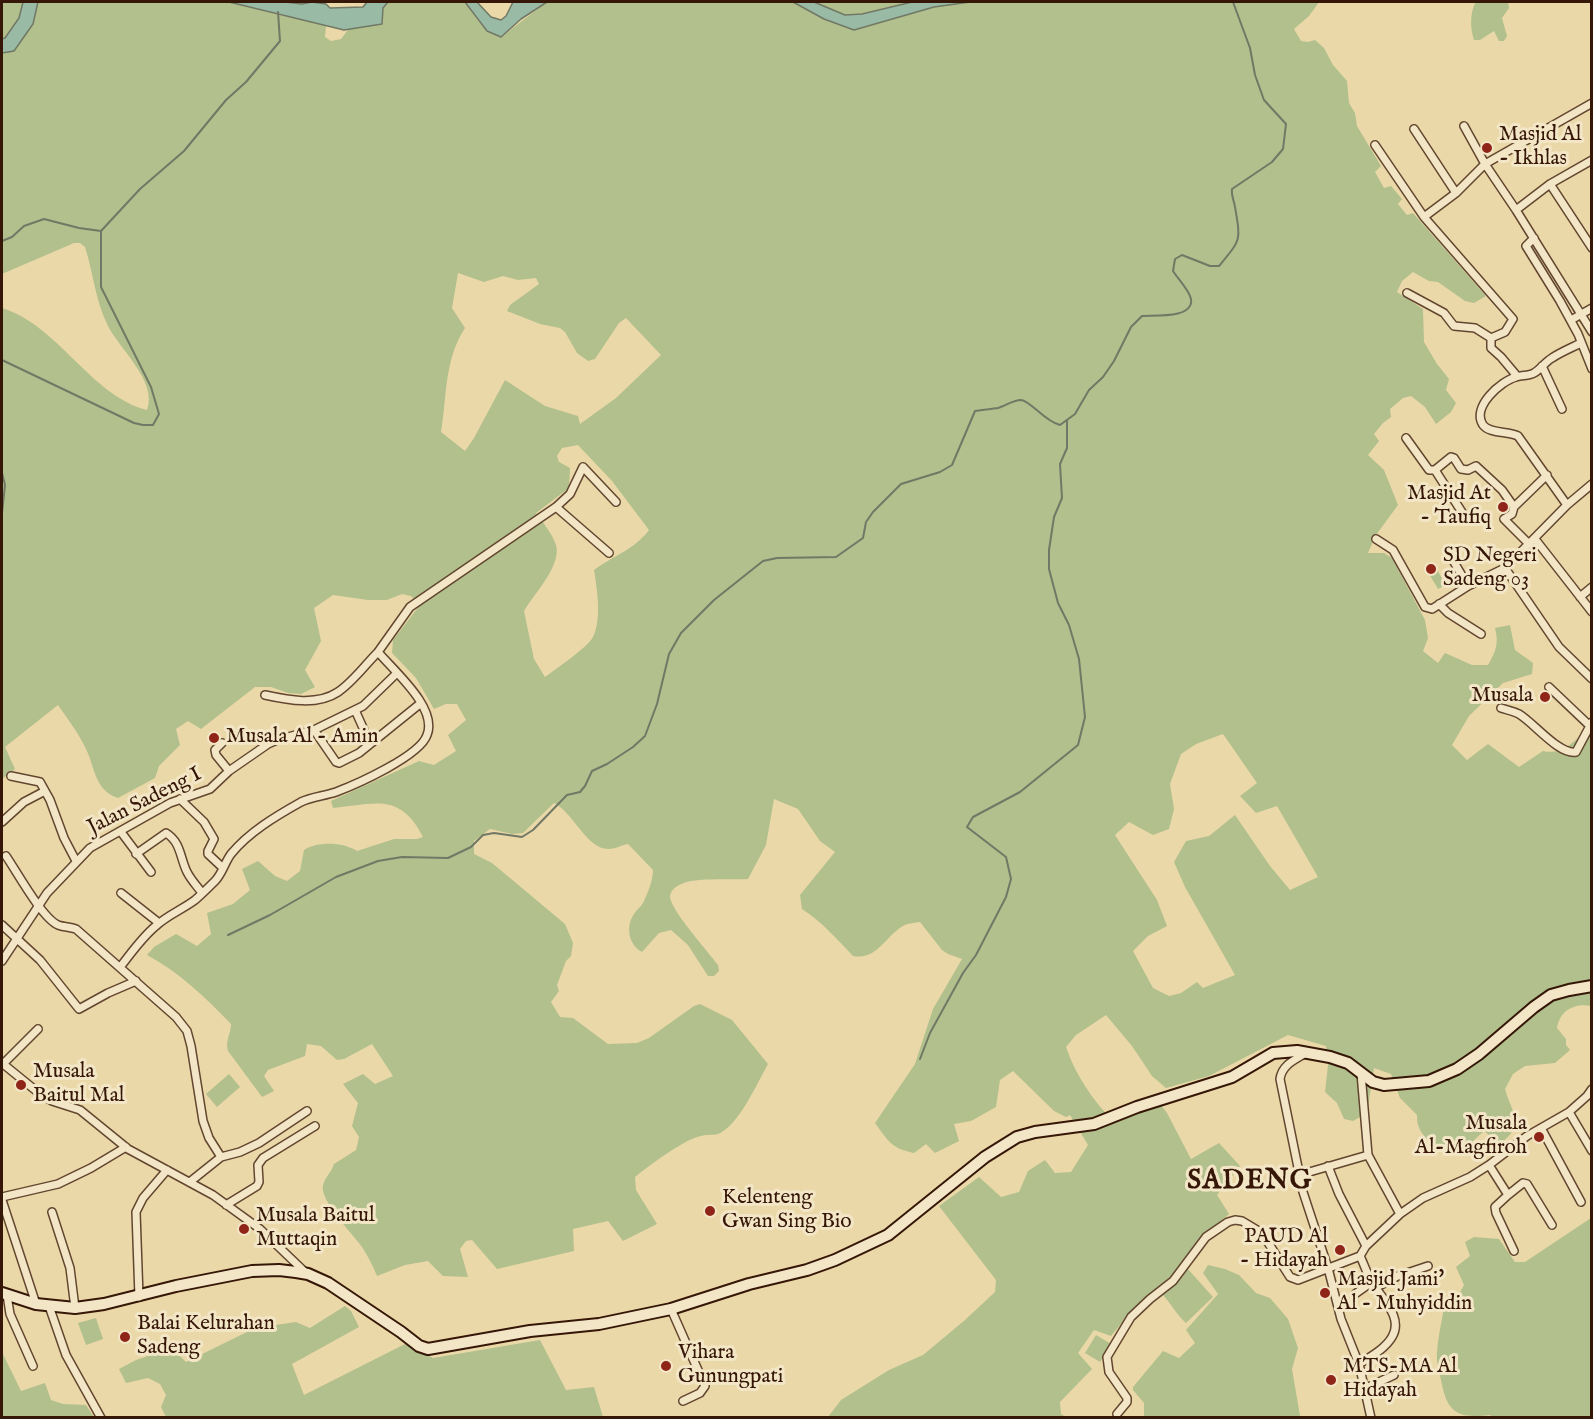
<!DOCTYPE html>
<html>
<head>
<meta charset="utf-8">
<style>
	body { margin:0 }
	#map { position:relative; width:1593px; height:1419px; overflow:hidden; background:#ebd8a8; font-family:"IM FELL English",serif }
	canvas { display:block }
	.frame { position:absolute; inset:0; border:3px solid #351607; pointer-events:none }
</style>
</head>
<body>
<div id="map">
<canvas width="1593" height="1419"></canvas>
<div class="frame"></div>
</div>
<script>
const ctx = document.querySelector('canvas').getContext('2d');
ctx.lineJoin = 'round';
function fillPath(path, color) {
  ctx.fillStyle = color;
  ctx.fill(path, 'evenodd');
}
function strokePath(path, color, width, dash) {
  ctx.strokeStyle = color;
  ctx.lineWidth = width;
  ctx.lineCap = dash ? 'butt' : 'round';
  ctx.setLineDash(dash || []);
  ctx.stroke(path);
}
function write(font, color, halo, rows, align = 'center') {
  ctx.font = font + ' "IM FELL English",serif';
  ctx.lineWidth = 6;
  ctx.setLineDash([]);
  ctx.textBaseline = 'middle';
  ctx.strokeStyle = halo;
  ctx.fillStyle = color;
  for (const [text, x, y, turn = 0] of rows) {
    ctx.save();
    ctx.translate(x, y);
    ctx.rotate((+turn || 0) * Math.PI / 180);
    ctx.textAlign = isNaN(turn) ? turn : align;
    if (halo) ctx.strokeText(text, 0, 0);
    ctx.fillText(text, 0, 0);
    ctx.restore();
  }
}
fillPath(new Path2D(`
	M 2,2 L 23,2 L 19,18 L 5,38 L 2,39 Z
	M 38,2 L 229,2 L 279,15 L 322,23 L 326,26 L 325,37 L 331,41 L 341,39 L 350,27 L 365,27 L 388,2 L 465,2 L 480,23 L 501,37 L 547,2 L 793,2 L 824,19 L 854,30 L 934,7 L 970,2 L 1319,2 L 1309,16 L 1294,29 L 1301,41 L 1308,42 L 1315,40 L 1324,48 L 1333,65 L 1347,81 L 1349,103 L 1355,113 L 1357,126 L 1381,166 L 1375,172 L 1384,188 L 1391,186 L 1402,199 L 1398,204 L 1407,215 L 1413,213 L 1486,296 L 1474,303 L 1465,301 L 1438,282 L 1429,281 L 1413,272 L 1402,281 L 1397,292 L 1423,309 L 1424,342 L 1437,364 L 1449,379 L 1446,390 L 1456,403 L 1451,412 L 1436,424 L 1425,407 L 1411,396 L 1403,398 L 1390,409 L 1391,417 L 1383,423 L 1374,434 L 1379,441 L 1368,455 L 1384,470 L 1398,505 L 1376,535 L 1368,553 L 1384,553 L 1392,558 L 1425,620 L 1428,638 L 1423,651 L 1438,663 L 1445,653 L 1472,665 L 1488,665 C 1496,651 1499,644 1495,628 L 1510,625 L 1515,650 L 1533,663 L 1532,674 L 1503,683 L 1469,716 L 1452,745 L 1467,760 L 1488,744 L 1519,767 L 1543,751 C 1563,756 1578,738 1591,725 L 1591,1006 C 1575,1003 1560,1010 1557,1028 L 1566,1039 L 1566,1045 L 1570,1050 L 1555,1063 L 1525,1066 L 1513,1074 L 1505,1089 C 1512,1114 1526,1124 1500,1144 L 1484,1131 L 1461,1152 L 1454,1147 L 1433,1146 C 1424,1136 1416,1129 1417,1115 L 1400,1098 L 1391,1074 L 1374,1068 L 1367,1113 L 1353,1121 L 1344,1119 L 1337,1103 L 1325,1092 L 1328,1065 L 1326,1046 L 1288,1035 L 1209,1076 L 1166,1088 L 1152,1076 L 1132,1046 L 1106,1015 L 1076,1035 L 1066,1047 C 1075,1074 1093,1101 1114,1122 L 1161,1105 L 1167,1113 L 1191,1159 L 1219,1143 L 1240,1166 L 1217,1195 L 1229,1214 L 1197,1242 L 1175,1273 L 1136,1306 L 1111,1336 L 1094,1330 L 1078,1353 L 1092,1369 L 1060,1402 L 1061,1414 L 1066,1417 L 828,1417 L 841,1400 L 889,1370 L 923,1355 L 965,1320 L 995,1292 L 996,1280 L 939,1206 L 979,1177 L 1001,1197 L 1019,1192 L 1028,1171 L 1045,1160 L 1055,1173 L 1071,1172 L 1088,1145 L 1070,1115 L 1066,1117 L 1054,1111 L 1013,1071 L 1000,1080 L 996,1107 L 971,1121 L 954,1124 L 959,1141 L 935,1153 L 926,1144 L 914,1153 C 891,1148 889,1142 875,1123 L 915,1064 L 933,1009 L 962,959 L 948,954 L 942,950 L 920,922 C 915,923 909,923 905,925 C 887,933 878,961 853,956 C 836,938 822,922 802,909 L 800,895 L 835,852 L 820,841 L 798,809 L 774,799 L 766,845 L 748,879 C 732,880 701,878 687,882 C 680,884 671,888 670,896 C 669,908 709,953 718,965 L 719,971 L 714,976 L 708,976 L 688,945 L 671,930 L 659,933 L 642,952 C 629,945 625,927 634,914 C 636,910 641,907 643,903 C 648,893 653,880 653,870 L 628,844 C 621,845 616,849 609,849 C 587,850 573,812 554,803 L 523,833 L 512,834 L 490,829 L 474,841 L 474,854 L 492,863 L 565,924 L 573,943 L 571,956 L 566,961 L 557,985 L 559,991 L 551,1002 L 560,1017 L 573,1018 L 608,1044 L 637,1043 L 649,1038 L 694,1006 L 700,1004 L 732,1020 L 768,1064 C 758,1082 742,1117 726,1129 C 715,1138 712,1133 701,1136 C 686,1138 647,1167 635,1177 L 636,1190 L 657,1224 L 623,1241 L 608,1221 L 573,1229 L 574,1251 L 497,1269 L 472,1240 L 466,1241 L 460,1249 L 468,1277 L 443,1276 L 428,1261 L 405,1265 L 377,1276 C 373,1266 368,1256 362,1247 C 353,1234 319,1200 323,1185 C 325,1177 332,1172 334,1164 L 356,1150 L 359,1137 L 352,1126 L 358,1103 L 343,1084 L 363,1074 L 375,1084 L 393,1076 L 372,1044 L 344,1059 L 337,1060 L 321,1046 L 307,1044 L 305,1056 L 268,1070 L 264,1076 L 274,1091 L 262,1097 L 228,1051 C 225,1040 231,1034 231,1024 C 205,997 180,973 147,955 L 154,947 L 176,934 L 197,946 L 211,934 L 207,913 L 233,904 L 250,890 L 242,869 L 258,861 L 275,876 L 287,881 L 300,871 L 304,850 C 317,841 344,842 357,851 L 394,839 L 417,839 L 423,837 C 400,792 375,804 333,808 L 331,801 L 419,761 L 434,765 L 456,751 L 448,735 L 466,720 L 457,704 L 446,704 L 434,709 L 416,678 L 392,653 L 393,640 L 420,605 L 411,596 L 402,594 L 387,600 L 368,600 L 333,595 L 314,608 L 321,641 L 305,670 L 315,687 L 301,694 L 288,693 L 271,687 L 255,687 L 201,729 L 188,721 L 176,729 L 180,745 L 159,766 L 155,778 L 118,798 C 93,790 95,764 84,745 C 77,731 67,718 58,705 L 5,747 L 15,769 L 2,779 L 2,308 C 57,324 91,396 147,410 C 158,381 118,348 107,324 C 95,299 93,272 85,247 L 80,243 L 74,243 L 2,274 L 2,53 L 14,50 L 33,25 ZM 458,273 L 484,282 L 503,276 L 518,280 L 536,278 L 539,284 L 510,305 L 507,311 L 540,324 L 560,328 L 565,332 L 577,353 L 588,361 L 595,359 L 619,323 L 626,318 L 661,355 L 616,398 L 580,424 L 578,416 L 545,406 L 505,380 L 474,438 L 465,451 L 441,432 C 447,397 444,360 465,328 L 452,308 ZM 578,445 L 612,481 L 649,530 C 635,549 613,556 594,570 C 597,589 602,619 593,637 C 587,648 557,668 545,677 L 534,659 L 524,611 C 534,594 562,565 556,545 C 552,533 543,523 536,513 L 569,488 L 570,468 L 559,462 L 557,456 L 562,448 ZM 1223,734 L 1257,783 L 1240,796 L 1256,813 L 1277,806 L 1318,877 L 1290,890 L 1270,866 L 1235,815 L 1209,836 L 1186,841 L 1174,862 L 1185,887 L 1235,975 L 1203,988 L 1197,982 L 1181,993 L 1169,996 L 1153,988 L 1133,951 L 1148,936 L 1167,926 L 1157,900 L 1115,835 L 1129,822 L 1153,835 L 1169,829 L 1174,809 L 1170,784 L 1181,754 L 1196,744 Z
	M 814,2 L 912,2 L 862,14 L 845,15 Z
	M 1473,2 L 1508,2 L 1509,8 L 1502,18 L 1507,36 L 1504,41 L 1499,41 L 1494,31 L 1480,40 L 1474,40 C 1470,28 1470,14 1475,3 Z
	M 1433,563 L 1446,585 L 1438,589 L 1425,567 Z
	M 229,1074 L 240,1087 L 217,1107 L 206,1094 Z
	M 1591,1218 L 1591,1417 L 1491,1418 L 1490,1415 C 1455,1419 1447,1411 1441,1380 C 1439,1371 1436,1360 1437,1352 C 1438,1337 1442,1321 1444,1306 L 1458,1296 L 1464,1285 L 1456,1267 L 1470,1256 L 1465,1242 L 1474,1237 L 1499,1239 L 1515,1262 L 1525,1262 Z
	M 1208,1265 L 1225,1269 L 1239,1275 L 1256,1293 L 1270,1298 L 1288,1319 L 1298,1348 L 1292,1369 L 1300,1416 L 1323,1417 L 1144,1417 L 1144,1403 L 1133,1390 L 1133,1387 L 1163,1351 L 1179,1358 L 1195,1343 L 1186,1330 L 1218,1294 L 1203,1273 Z
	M 1187,1268 L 1213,1297 L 1186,1323 C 1176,1314 1171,1303 1161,1293 Z
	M 345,1306 L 351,1311 L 359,1327 L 292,1364 L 304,1395 L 405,1344 L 433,1358 L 540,1340 L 566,1390 L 594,1387 L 603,1417 L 166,1417 L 161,1407 L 166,1395 L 160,1384 L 148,1378 L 126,1383 L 119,1369 L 136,1360 L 172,1348 L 186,1362 L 255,1328 L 296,1322 L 310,1328 Z
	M 96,1318 L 103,1339 L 86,1345 L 78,1323 Z
	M 1096,1335 L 1111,1344 L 1100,1362 L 1085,1353 Z
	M 2,1352 L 21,1391 L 45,1383 L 51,1400 L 63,1404 L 86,1405 L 94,1417 L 2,1417 Z`), '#b1c08c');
const water = new Path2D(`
	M 23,2 L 38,2 L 33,24 L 14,51 L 2,53 L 2,39 L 5,38 L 19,18 Z
	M 229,2 L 285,2 L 302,4 L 312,2 L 326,4 L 330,8 L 363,7 L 367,2 L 388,2 L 383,8 L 382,24 L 344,30 Z
	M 465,2 L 477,2 L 491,17 L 501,20 L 506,16 L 513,2 L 547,2 L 521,19 L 501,37 L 487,31 Z
	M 793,2 L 814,2 L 845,15 L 862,14 L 912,2 L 970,2 L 934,7 L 854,30 L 824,19 Z`);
fillPath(water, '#99baa4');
strokePath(water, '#717865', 1.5);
strokePath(new Path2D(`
	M 2,241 L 12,237 L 24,226 L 44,219 L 79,228 L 101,231
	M 2,360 L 134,423 L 143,425 L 153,425 L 159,414 L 151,387 L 101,287 L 101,231 L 140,189 L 184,151 L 226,100 L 246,82 L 280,41 L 278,12
	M 2,473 L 5,485 L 2,513
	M 228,935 L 270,915 L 336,877 L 378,861 L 402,857 L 448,858 L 471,847 L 483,835 L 494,833 L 522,837 L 533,830 L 567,795 L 580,792 L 585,786 L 592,771 L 607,764 L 633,747 L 645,736 L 657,704 L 669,654 L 681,633 L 714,600 L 763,561 L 777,558 L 836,557 L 863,538 L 866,522 L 873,512 L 901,484 L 940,472 L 952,465 L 975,411 C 983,410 991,409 998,408 C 1005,406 1013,400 1021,400 C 1031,401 1045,422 1060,425 L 1075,414 L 1089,390 L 1103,377 L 1114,361 L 1131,327 L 1142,316 C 1154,315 1194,319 1191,299 C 1189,290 1178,279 1173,271 L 1175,259 L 1182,255 L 1210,266 L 1219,266 C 1241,239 1241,242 1235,207 C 1234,200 1231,196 1232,189 L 1272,162 L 1283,149 L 1286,124 L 1264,100 L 1255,75 L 1250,48 L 1233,2
	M 920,1059 L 930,1033 L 963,973 L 976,955 L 1006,897 L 1011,879 L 1006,857 L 967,827 L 973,817 L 1020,792 L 1078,745 L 1085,717 L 1079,659 L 1069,625 L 1058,603 L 1049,569 L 1049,550 L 1054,517 L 1062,498 L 1060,464 L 1067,448 L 1067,421`), '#717865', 2);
const minor = new Path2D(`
	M 1464,126 L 1485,164 L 1516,210 L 1592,332
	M 1414,129 L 1456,193
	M 1375,145 L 1424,217 L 1513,319 L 1505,332 L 1491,338 L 1491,348 L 1501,357 L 1517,376
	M 1550,184 L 1592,248
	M 1516,210 L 1550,184 L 1592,160
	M 1424,217 L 1456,193 L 1485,164 L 1592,103
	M 1534,238 L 1526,246 L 1560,301 L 1578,334 L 1592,369
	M 1407,293 L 1444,313 L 1454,326 L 1475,328 L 1491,338
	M 1571,320 L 1592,308
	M 1542,366 L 1562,409
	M 1406,438 L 1429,470 L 1435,470 L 1451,457 L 1454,458 L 1461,469 L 1468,470 L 1476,466 L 1502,490 L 1514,507
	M 1435,470 L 1465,517
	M 1567,505 L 1518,436 C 1508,431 1490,434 1483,425 C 1471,407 1501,381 1516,377 C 1522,375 1529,376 1534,373 C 1541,369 1545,362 1552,358 C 1561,352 1571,348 1581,343
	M 556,507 L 570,494 L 583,467 L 616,502
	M 1514,507 L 1512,514 L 1504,519 L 1529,544
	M 1514,507 L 1547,475
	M 1376,539 L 1393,550 L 1425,607 L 1432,609 L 1468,586 L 1505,568 L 1567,505 L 1592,484
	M 1535,539 L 1592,612
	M 1447,550 L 1468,586
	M 1505,568 L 1559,647 L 1592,679
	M 1580,597 L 1592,587
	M 1439,604 L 1448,613 L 1481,634
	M 1549,687 L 1589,725
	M 265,695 C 288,700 317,706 338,692 C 353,682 365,665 378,652
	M 1501,708 C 1507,710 1513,711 1519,714 C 1534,723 1559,755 1576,752 L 1592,722
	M 355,710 L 364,730
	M 314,730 L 336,762 L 339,763 L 359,753 L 421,703
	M 222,743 L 215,750 L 216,755 L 229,771
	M 11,776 L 40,782 L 50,800 L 64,838 L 76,861
	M 180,799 L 204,822 L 214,839 L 208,851 L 208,854 L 223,868
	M 2,822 L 24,802 L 45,791
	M 121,832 L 151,872
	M 136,854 L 166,833 C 181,842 180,858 187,872 C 191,880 197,886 202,893
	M 6,856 C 17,872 42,918 58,925 C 63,927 70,927 76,929 L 176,1017 L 187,1031 L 191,1046 L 203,1121 L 209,1138 L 221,1157
	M 121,893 L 159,923
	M 2,925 L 40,960 L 79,1009 L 108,993 L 136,981
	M 2,961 L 47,893 L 90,848 L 170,803 L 210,789 L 229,771 L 268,744 L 277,740 L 314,730 L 363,706 L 397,673
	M 121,966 C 132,952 143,936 157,925 C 168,915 183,909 195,900 C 202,894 209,887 215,881 C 222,874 225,862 231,854 C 249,832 276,816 301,802 C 311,797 324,796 336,792 C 357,784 420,756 427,735 C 438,708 394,671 378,652 L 410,607 L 556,507 L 609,553
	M 1306,1053 C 1294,1060 1282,1065 1280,1079 L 1303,1192 L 1328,1268 L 1341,1319 L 1359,1364 L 1371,1418
	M 2,1063 L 40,1094 L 52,1101 L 80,1110 L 128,1149 L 213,1195 L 260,1229 L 306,1273
	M 3,1064 L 38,1029
	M 1361,1073 L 1368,1155 L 1400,1214
	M 1569,1112 L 1592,1151
	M 1541,1128 L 1581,1202
	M 1489,1165 L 1508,1195 L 1495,1207 L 1496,1213 L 1514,1251
	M 1328,1166 L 1339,1194 L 1366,1246
	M 1299,1175 L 1368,1155
	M 191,1181 L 221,1157 L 240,1152 L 259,1143 L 307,1111
	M 1508,1195 L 1523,1183 L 1527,1184 L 1552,1225
	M 2,1197 L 58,1184 L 91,1168 L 126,1147
	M 2,1200 L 36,1304
	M 226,1205 L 257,1186 L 259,1182 L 258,1165 L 263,1158 L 315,1126
	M 52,1212 L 70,1268 L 75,1308
	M 1375,1288 L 1398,1276 L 1428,1266
	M 1355,1294 L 1372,1282
	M 7,1295 L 10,1314 L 33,1366
	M 139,1297 L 136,1212 L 143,1198 L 167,1170
	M 49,1306 L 66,1355 L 101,1418
	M 671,1309 L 705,1386 L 700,1393 L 683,1401
	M 1359,1364 C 1370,1357 1385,1349 1392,1337 C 1404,1317 1381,1298 1372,1282 C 1367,1274 1364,1264 1360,1256
	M 1364,1389 L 1394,1375
	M 1117,1414 L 1127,1402 L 1127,1398 L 1109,1372 L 1107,1357 L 1131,1317 L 1150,1299 L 1173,1281 L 1206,1237 L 1228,1222 L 1235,1220 L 1242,1221 L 1262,1233 L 1290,1277 L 1298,1280 L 1360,1256 L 1366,1246 L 1400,1214 L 1423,1198 L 1470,1177 L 1489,1165 L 1527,1136 L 1569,1112 L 1587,1096 L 1592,1089`);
const secondary = new Path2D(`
	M 2,1293 L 36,1304 L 75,1308 L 104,1304 L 176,1286 L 252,1271 L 279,1270 L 296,1272 L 308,1274 L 328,1283 L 401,1332 L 419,1346 L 428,1349 L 530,1331 L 599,1324 L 671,1309 L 749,1284 L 807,1270 L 835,1260 L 888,1235 L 985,1157 L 1017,1137 L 1035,1132 L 1094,1124 L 1137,1107 L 1232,1077 L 1273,1053 L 1297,1051 L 1330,1057 L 1348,1063 L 1373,1082 L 1384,1085 L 1429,1081 L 1457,1069 L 1479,1054 L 1534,1007 L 1551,995 L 1569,990 L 1592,986`);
strokePath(minor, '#62462f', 10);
strokePath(secondary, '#351607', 14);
strokePath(minor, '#f2e6c6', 7);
strokePath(secondary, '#f2e6c6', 10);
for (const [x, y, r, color] of [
	[1487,148,6,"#8f2418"],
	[1503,507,6,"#8f2418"],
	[1431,569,6,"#8f2418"],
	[1545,697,6,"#8f2418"],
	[214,738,6,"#8f2418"],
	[21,1085,6,"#8f2418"],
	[1539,1137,6,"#8f2418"],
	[710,1211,6,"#8f2418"],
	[244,1229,6,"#8f2418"],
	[1340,1250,6,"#8f2418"],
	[1325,1293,6,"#8f2418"],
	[125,1337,6,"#8f2418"],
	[666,1366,6,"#8f2418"],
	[1331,1380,6,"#8f2418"]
]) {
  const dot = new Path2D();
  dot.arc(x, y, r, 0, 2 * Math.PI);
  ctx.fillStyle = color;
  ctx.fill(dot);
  strokePath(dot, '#f2e6c6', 2);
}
write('21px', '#351607', '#f2e6c6', [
	["Masjid Al",1499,136],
	["- Ikhlas",1499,160],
	["Masjid At",1491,495,"right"],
	["- Taufiq",1491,519,"right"],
	["SD Negeri",1443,557],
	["Sadeng 03",1443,581],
	["Musala",1533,697,"right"],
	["Musala Al - Amin",226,738],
	["Musala",33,1073],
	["Baitul Mal",33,1097],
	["Musala",1527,1125,"right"],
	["Al-Magfiroh",1527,1149,"right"],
	["Kelenteng",722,1199],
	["Gwan Sing Bio",722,1223],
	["Musala Baitul",256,1217],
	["Muttaqin",256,1241],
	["PAUD Al",1328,1238,"right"],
	["- Hidayah",1328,1262,"right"],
	["Masjid Jami'",1337,1281],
	["Al - Muhyiddin",1337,1305],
	["Balai Kelurahan",137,1325],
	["Sadeng",137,1349],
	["Vihara",678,1354],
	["Gunungpati",678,1378],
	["MTS-MA Al",1343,1368],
	["Hidayah",1343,1392]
], 'left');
write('21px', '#351607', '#f2e6c6', [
	["Jalan Sadeng I",145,802,-27]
]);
ctx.letterSpacing = '1.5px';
write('bold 27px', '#351607', '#f2e6c6', [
	["SADENG",1250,1182]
]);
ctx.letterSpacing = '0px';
</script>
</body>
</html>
